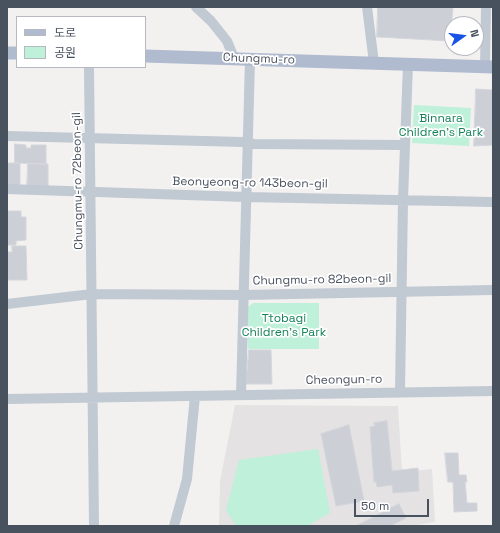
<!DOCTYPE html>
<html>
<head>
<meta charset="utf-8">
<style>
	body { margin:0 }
	#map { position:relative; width:500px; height:533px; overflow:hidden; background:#f3f1f0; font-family:"Space Grotesk","Noto Sans KR",sans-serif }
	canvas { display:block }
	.frame { position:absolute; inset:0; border:8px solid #48515e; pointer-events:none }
	.legend { position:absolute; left:16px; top:16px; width:130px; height:52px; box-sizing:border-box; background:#fff; border:1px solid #b6b9bf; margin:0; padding:5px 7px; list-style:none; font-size:12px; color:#48515e }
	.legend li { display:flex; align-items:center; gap:8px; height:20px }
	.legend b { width:20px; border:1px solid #b6b9bf }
	.north { position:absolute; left:444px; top:16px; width:40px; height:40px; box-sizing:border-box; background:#fff; border:1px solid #b6b9bf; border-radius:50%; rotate:76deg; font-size:11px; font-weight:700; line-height:16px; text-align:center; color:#48515e }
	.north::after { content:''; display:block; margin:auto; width:14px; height:18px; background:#1754e6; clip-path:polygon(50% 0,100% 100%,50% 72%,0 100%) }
	.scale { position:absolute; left:354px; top:499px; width:75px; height:18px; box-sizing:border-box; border:2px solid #48515e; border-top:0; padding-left:5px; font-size:12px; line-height:14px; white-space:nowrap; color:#48515e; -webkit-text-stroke:3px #fff; paint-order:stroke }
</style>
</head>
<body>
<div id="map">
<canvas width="500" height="533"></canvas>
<div class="frame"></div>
<ul class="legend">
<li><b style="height:5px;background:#b0bbcf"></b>도로</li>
<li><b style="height:11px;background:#bff0d9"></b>공원</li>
</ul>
<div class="north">N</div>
<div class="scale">50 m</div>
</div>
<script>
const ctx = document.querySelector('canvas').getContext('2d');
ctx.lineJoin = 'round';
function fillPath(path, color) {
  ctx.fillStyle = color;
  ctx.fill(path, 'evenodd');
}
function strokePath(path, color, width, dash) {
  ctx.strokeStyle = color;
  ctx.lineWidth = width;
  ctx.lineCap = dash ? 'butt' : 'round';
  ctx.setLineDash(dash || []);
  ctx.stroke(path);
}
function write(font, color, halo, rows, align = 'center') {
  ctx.font = font + ' "Space Grotesk",sans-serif';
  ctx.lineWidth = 3.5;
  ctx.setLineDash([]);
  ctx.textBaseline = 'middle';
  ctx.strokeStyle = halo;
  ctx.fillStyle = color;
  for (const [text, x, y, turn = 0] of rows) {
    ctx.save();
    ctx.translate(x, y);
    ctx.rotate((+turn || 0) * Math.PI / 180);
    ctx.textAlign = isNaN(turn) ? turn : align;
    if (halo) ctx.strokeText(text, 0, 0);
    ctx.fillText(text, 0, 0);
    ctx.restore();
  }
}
fillPath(new Path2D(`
	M 235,405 L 398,406 L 402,472 L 432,469 L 435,522 L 412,526 L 219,526 L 220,481 Z`), '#e4e2e2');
fillPath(new Path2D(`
	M 414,105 L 471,108 L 469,146 L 412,143 Z
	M 253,303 L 319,303 L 319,349 L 248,349 L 248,307 Z
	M 318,449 L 330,513 L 307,526 L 236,526 L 226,510 L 239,460 Z`), '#bff0d9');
const building = new Path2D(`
	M 378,7 L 453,7 L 450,41 L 377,37 Z
	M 476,89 L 493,90 L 493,145 L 474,146 Z
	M 15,144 L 26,145 L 26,148 L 31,148 L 31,145 L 46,145 L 46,164 L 15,163 Z
	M 7,163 L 20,163 L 20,187 L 7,187 Z
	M 28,164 L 48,164 L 48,188 L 27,188 Z
	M 7,211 L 21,211 L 21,217 L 26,217 L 26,240 L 16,241 L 16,245 L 8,245 Z
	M 12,246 L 26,246 L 27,280 L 8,280 L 7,252 L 12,252 Z
	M 249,350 L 271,350 L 272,384 L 246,384 Z
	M 387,421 L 392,471 L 418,468 L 419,491 L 393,493 L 392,485 L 377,487 L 376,482 L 374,482 L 370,427 L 375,426 L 374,423 Z
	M 349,425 L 364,501 L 336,506 L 321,434 Z
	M 445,453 L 458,453 L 459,475 L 466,475 L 467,482 L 465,482 L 467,503 L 477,503 L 477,511 L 454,512 L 453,482 L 448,482 Z
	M 399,504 L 406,518 L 390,526 L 356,526 Z`);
fillPath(building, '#cccfd6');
strokePath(building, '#d4d6dc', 1);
strokePath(new Path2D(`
	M 196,7 L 211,21 L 227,41 L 234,58
	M 367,7 L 374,63
	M 89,67 L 94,526
	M 485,67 L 486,7
	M 7,136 L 243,142 L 254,144 L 405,145
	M 7,189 L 246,197 L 493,202
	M 7,304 L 92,294 L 244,295 L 493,290
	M 400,392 L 403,200 L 408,64
	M 241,395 L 250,59
	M 7,399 L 493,391
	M 174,526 L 187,479 L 195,396`), '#c1c9d2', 10);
strokePath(new Path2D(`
	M 7,53 L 17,53
	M 145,56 L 493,67`), '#b0bbcf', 13);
write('12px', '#48515e', '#fff', [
	["Chungmu-ro",259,59,2],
	["Chungmu-ro 72beon-gil",78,181,-91],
	["Beonyeong-ro 143beon-gil",250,183,1],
	["Chungmu-ro 82beon-gil",322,280,-1],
	["Cheongun-ro",344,380,-1]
]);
write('12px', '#16825b', '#fff', [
	["Binnara",441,119],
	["Children's Park",441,133],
	["Ttobagi",284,319],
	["Children's Park",284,333]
]);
</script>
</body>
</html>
